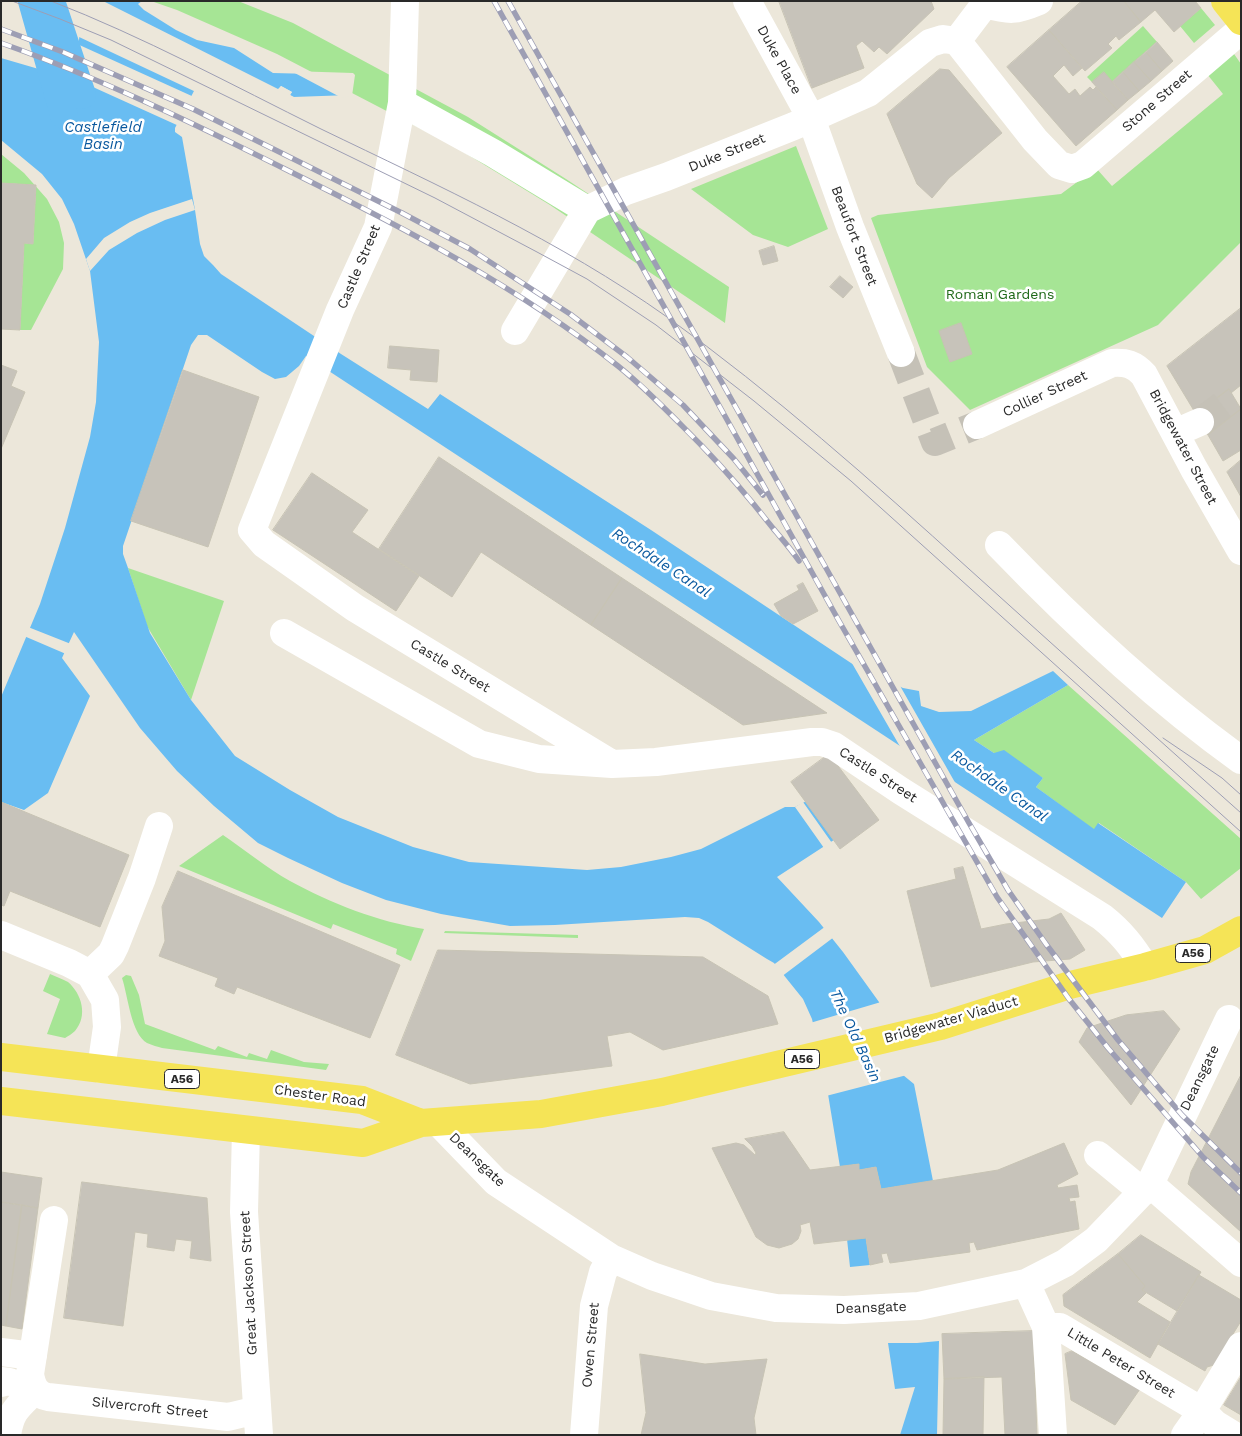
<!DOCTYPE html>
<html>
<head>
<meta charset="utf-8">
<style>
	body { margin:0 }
	#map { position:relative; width:1242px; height:1436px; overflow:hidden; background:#ece7da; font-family:"Work Sans",sans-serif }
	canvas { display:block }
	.frame { position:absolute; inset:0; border:2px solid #292929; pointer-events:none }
</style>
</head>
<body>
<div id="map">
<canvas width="1242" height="1436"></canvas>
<div class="frame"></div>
</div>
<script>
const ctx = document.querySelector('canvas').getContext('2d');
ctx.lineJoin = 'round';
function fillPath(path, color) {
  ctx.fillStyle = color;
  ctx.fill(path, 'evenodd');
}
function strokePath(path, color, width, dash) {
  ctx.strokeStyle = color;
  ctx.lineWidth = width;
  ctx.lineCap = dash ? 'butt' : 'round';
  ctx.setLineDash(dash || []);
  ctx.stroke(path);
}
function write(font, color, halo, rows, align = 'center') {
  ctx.font = font + ' "Work Sans",sans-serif';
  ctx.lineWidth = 5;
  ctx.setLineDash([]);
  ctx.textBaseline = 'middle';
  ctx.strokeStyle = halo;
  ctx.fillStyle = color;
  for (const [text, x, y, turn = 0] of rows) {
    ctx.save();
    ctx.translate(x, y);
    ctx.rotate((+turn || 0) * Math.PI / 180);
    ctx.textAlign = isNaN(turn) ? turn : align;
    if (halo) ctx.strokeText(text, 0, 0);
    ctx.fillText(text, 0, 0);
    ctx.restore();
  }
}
fillPath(new Path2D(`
	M 151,1 L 238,1 L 293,23 L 468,117 L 566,179 L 729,287 L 725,323 L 550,205 L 452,145 L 277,54 L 177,10 Z
	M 1201,8 L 1215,25 L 1194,43 L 1180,26 Z
	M 1143,26 L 1157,42 L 1112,82 L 1092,82 L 1087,77 Z
	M 1232,51 L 1241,64 L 1241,242 L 1158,325 L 970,410 L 927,367 L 871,218 L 878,215 L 1061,194 L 1096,168 L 1112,186 L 1223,94 L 1207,74 Z
	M 796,146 L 828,229 L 788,247 L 753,235 L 691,189 Z
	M 1,154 L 24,173 L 47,199 L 59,222 L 64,243 L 63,269 L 31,330 L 20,330 L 24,243 L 33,244 L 36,185 L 1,183 Z
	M 128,568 L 224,601 L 191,700 L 147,626 Z
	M 1068,685 L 1241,839 L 1241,868 L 1201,899 L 1186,882 L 1099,823 L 1094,830 L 1036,787 L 1043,778 L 994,753 L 974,740 Z
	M 223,835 C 245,850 267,868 290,881 C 330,903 379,922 424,929 L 411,961 L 396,954 L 397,949 L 333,924 L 331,929 L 179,866 Z
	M 445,931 L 578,935 L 578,938 L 444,933 Z
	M 50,974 C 56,977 63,979 68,982 C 82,994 88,1016 75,1031 C 72,1034 68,1036 65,1038 L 47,1034 L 60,999 L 43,991 Z
	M 126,975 L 131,976 L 139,995 L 145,1024 L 215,1050 L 218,1046 L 247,1057 L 249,1053 L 267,1059 L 271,1050 L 304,1062 L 329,1064 L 326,1070 L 162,1048 C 158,1047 152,1045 147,1043 C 131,1034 128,996 122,978 Z`), '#a6e595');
fillPath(new Path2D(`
	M 83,1 L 142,1 L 138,4 L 144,10 L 176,30 L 197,40 L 234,48 L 273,73 L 352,75 L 350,95 L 293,97 L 290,95 L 292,92 L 281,86 L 279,89 L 195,89 L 175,128 L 175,132 L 182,137 L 195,210 L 200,244 L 204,256 L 213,265 L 221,274 L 341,354 L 428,409 L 440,394 L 651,530 L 860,669 L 903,688 L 919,691 L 921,706 L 939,712 L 971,711 L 1053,671 L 1068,685 L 974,740 L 994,753 L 1004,750 L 1043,778 L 1036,787 L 1094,829 L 1098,823 L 1186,882 L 1162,918 L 306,356 L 299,366 L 286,377 L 275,379 L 262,372 L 207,335 L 198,335 L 191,345 L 123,546 L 123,554 L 128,568 L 150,633 L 191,700 L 235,756 L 290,790 L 338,817 L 413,847 L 469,862 L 587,870 L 621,867 L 671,857 L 701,849 L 785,807 L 795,807 L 814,797 L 840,836 L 777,877 L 819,922 L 843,952 L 879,1002 L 903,1075 L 914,1084 L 933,1181 L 881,1189 L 876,1167 L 859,1170 L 858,1164 L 840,1167 L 827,1088 L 812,1019 L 803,999 L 774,963 L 767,959 L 708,922 L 699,918 L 685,917 L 555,925 L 510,926 L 441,914 L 386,900 L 342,883 L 288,858 L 258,843 L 214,806 L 177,771 L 140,728 L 74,632 L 62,658 L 90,696 L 48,793 L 24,810 L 1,802 L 1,697 L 40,604 L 65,528 L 90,437 L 96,402 L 99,342 L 90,271 L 74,224 L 62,199 L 42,174 L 1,140 L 1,58 L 49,72 L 51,78 C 57,80 59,80 64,76 L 79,40 Z
	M 866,1238 L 870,1265 L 850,1267 L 847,1239 Z
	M 939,1341 L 937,1435 L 900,1435 L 915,1387 L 895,1389 L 888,1343 L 917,1343 Z`), '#69bdf2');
fillPath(new Path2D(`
	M 80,1 L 103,1 L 278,89 L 281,86 L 292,92 L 290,95 L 298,99 L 289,97 L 289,93 L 282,89 L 279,92 L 196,92 L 77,36 Z
	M 75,43 L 194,97 L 179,126 L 62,73 Z
	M 291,71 L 353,73 L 355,75 L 352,96 L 342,98 Z
	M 192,199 L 195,210 L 165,220 L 137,233 L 109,250 L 90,271 L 86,259 L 104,238 L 130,222 L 150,213 Z
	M 28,627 L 71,644 L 66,654 L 24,636 Z
	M 849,658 L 861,667 L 899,684 L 957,786 L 902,750 Z
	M 803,802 L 832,843 L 824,848 L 795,807 Z
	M 826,926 L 834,937 L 781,977 L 772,966 Z
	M 881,1002 L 907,1075 L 826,1096 L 810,1023 Z`), '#ece7da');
strokePath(new Path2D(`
	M 32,1 L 64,115
	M 51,1 L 82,95`), '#69bdf2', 28);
const building = new Path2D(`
	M 779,1 L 931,1 L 934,9 L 887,54 L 879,47 L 874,52 L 862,41 L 856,46 L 864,68 L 812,88 Z
	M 1082,1 L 1124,1 L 1141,22 L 1119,40 L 1116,36 L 1108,44 L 1112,48 L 1085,71 L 1049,30 Z
	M 1124,1 L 1195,1 L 1201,8 L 1174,32 L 1155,10 L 1141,22 Z
	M 1049,30 L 1082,68 L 1073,76 L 1064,65 L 1053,76 L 1069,94 L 1075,89 L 1080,96 L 1090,87 L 1093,90 L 1096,87 L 1117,110 L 1076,146 L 1007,67 Z
	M 1157,42 L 1173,61 L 1162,71 L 1146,52 Z
	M 1146,52 L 1162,71 L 1151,81 L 1134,62 Z
	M 1134,62 L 1151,81 L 1139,91 L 1123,72 Z
	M 940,69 L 949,70 L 1002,133 L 949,178 L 932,198 L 917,184 L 887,114 Z
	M 1104,72 L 1128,100 L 1117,110 L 1092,82 Z
	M 1123,72 L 1139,91 L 1128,100 L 1112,82 Z
	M 1,183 L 36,185 L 33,244 L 24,243 L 20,330 L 1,329 Z
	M 774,246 L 778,261 L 763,265 L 759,251 Z
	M 840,276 L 853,287 L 843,298 L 830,287 Z
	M 1241,308 L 1241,385 L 1231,393 L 1229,389 L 1196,414 L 1167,366 Z
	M 961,323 L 972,354 L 950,362 L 939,331 Z
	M 390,346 L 439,350 L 437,382 L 410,380 L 411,370 L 388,368 Z
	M 1,365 L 17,371 L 11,386 L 25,392 L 1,449 Z
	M 183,370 L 259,397 L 208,547 L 131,521 Z
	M 1229,389 L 1241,409 L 1208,435 L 1196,414 Z
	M 1241,409 L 1241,450 L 1223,461 L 1208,435 Z
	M 439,457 L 622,578 L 591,625 L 481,552 L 452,597 L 379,549 Z
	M 1241,460 L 1241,497 L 1227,472 Z
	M 312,473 L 368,510 L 352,532 L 419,576 L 396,611 L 273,530 Z
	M 622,578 L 827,713 L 743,725 L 591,625 Z
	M 803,583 L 818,611 L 793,624 L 781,616 L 774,604 L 799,590 L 797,586 Z
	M 829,754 L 879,820 L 840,849 L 791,782 Z
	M 1,802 L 129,855 L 100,927 L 10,891 L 4,906 L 1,905 Z
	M 963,867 L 981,929 L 1006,924 L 1049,919 L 1061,913 L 1085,950 L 1070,959 L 1033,962 L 931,987 L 907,891 L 956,879 L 954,869 Z
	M 178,871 L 400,965 L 370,1038 L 237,987 L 234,994 L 215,986 L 218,978 L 159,956 L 165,941 L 162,907 Z
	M 438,950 L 703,957 L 768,996 L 778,1024 L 663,1050 L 630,1032 L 607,1036 L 612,1066 L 470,1084 L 396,1055 Z
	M 1164,1011 L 1180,1029 L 1131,1105 L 1079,1042 L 1087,1028 L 1126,1015 Z
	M 1241,1075 L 1241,1232 L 1188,1184 L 1191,1172 Z
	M 784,1132 L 810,1170 L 859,1164 L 859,1170 L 876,1167 L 881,1189 L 998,1170 L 1064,1143 L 1078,1174 L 1057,1185 L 1058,1188 L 1077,1185 L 1079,1197 L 1069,1198 L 1070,1202 L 1075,1201 L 1079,1229 L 977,1250 L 974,1242 L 969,1243 L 970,1252 L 890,1263 L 887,1253 L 881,1254 L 883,1262 L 870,1265 L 866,1238 L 814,1244 L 810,1222 L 800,1225 L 801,1231 L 798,1239 L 792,1244 L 779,1248 L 767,1245 L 756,1237 L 712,1148 L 736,1143 L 744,1145 L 755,1155 L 756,1153 L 752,1146 L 745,1139 Z
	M 1,1172 L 42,1178 L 38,1208 L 1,1202 Z
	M 82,1182 L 207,1198 L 211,1261 L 190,1258 L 192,1241 L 176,1239 L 174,1251 L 147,1247 L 148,1234 L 135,1232 L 123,1326 L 64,1318 Z
	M 1,1202 L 22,1205 L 6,1326 L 1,1325 Z
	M 22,1205 L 38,1208 L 22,1329 L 6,1326 Z
	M 1141,1235 L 1201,1272 L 1177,1311 L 1142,1290 L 1145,1286 L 1118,1254 Z
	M 1118,1254 L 1145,1286 L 1142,1290 L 1146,1293 L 1137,1302 L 1170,1322 L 1150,1358 L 1064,1306 L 1063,1295 Z
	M 1199,1275 L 1241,1300 L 1241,1321 L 1214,1365 L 1207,1367 L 1205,1371 L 1158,1344 Z
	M 1033,1331 L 1037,1435 L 1005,1435 L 1002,1377 L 944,1379 L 942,1334 Z
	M 1072,1351 L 1140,1389 L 1115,1425 L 1071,1400 L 1065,1354 Z
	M 640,1354 L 705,1364 L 767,1359 L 754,1418 L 756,1435 L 641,1435 L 646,1413 Z
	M 984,1377 L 983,1435 L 943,1435 L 944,1379 Z
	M 1241,1377 L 1241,1415 L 1224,1405 Z`);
fillPath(building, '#c7c3ba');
strokePath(building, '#c7c3b4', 1);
strokePath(new Path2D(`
	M 901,353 L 935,442 L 977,425
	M 1200,422 L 1228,401`), '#c5c1b7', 28, [28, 14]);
strokePath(new Path2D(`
	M 405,1 L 402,103 L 378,227 L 340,310 L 252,530 L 264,544 L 355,608 L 612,764
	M 747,1 L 811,118 L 850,227 L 901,353
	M 985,4 C 1010,11 1015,11 1039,1
	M 957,41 L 1035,140 L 1059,165 L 1072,169 L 1083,165 L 1241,30
	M 957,41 L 985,4
	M 402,103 L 493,153 L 587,210
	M 587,210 L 626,191 L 666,177 L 794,126 L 868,93 L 930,43 L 943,39 L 957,41
	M 515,331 L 587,210
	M 977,425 L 1112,363 C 1126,362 1134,364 1144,375 L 1194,469 L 1241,551
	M 1175,433 L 1200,422
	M 999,545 C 1074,623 1153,697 1241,760
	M 284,633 L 479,744 L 539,759 L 612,764 L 656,762 L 812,742 L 822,742 L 834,746 L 901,791 L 1102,917 C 1121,932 1132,946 1145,967
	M 1,935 L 69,963 L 90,974 L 105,1000 L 107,1027 L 101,1069
	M 90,974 L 111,954 L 115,946 L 142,878 L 159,826
	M 438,1122 L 496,1182 L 611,1258 L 652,1276 L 711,1296 L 776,1308 L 844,1310 L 919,1306 L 1026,1283 L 1065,1263 L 1096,1240 L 1150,1184 L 1229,1019
	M 246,1130 L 244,1212 L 259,1435
	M 1098,1155 L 1143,1192
	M 1150,1184 L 1241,1263
	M 54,1220 L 30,1374 C 32,1386 36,1395 48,1397 L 228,1417 L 257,1410
	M 1026,1283 L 1046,1327 L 1053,1435
	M 1046,1327 L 1060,1327 L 1202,1411 L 1215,1424 L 1233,1435
	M 1,1352 L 33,1356
	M 1,1383 L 3,1381 L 10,1382
	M 7,1435 C 11,1410 18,1407 35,1390
	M 584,1435 L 594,1306 L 603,1272 L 611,1258
	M 1185,1435 L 1202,1411 L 1241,1346`), '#fff', 28);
strokePath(new Path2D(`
	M 1225,1 L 1241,21
	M 1,1057 L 362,1100 L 421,1123
	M 1,1101 L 363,1143 L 421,1123 L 541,1114 L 662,1092 L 941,1026 L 1070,985 L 1145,967 L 1205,950 L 1241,930`), '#f5e457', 28);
strokePath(new Path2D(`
	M 12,1 L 60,19 L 111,40 L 435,198 L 537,252 L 587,279 L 656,325 L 754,401 L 851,481 L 1241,832
	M 51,1 C 144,37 232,85 321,129 C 439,186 560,241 667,317 C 774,394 872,481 969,569 C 1060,651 1150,732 1241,813
	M 1163,738 L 1222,778 L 1241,795`), '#9d9eb4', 1);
const rail = new Path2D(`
	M 494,1 L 839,621 L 997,897 L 1069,999 L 1108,1048 L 1203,1157 L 1241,1193
	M 508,1 L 969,823 L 1008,890 L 1046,944 L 1118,1040 L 1182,1115 L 1241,1173
	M 1,29 L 63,52 L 193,109 L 402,213 L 470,249 L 570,314 L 627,357 L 683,405 L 734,459 L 763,495
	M 1,43 C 100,78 195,124 289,171 C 404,228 517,286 618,366 C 648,390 675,419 702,446 C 727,472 750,499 772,527 C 781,538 791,549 799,561`);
strokePath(rail, '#9d9eb4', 5.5);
strokePath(rail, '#fff', 4, [11]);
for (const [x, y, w] of [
	[1193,953,35],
	[802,1059,35],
	[182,1079,35]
]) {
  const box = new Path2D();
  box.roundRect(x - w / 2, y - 9.5, w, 19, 4);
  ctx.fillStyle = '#fff';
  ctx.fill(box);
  strokePath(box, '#292929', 1);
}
write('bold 12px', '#292929', null, [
	["A56",1193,953],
	["A56",802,1059],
	["A56",182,1079]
]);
write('14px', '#292929', '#fff', [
	["Duke Place",779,60,61],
	["Stone Street",1157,101,-41],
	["Duke Street",727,153,-22],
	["Beaufort Street",854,236,69],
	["Castle Street",359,267,-67],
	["Collier Street",1045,394,-25],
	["Bridgewater Street",1183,447,62],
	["Castle Street",450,666,31],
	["Castle Street",878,775,33],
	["Bridgewater Viaduct",951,1020,-16],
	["Deansgate",1200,1078,-64],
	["Chester Road",320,1096,8],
	["Deansgate",477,1160,44],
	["Great Jackson Street",249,1283,-93],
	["Deansgate",871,1308,-2],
	["Owen Street",591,1345,-85],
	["Little Peter Street",1121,1363,31],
	["Silvercroft Street",150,1408,6]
]);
write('14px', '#1e6817', '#fff', [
	["Roman Gardens",1000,295]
]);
write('italic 15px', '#09589e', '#fff', [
	["Castlefield",103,128],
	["Basin",103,145],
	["Rochdale Canal",661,563,33],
	["Rochdale Canal",999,786,35],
	["The Old Basin",855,1036,65]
]);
</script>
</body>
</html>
